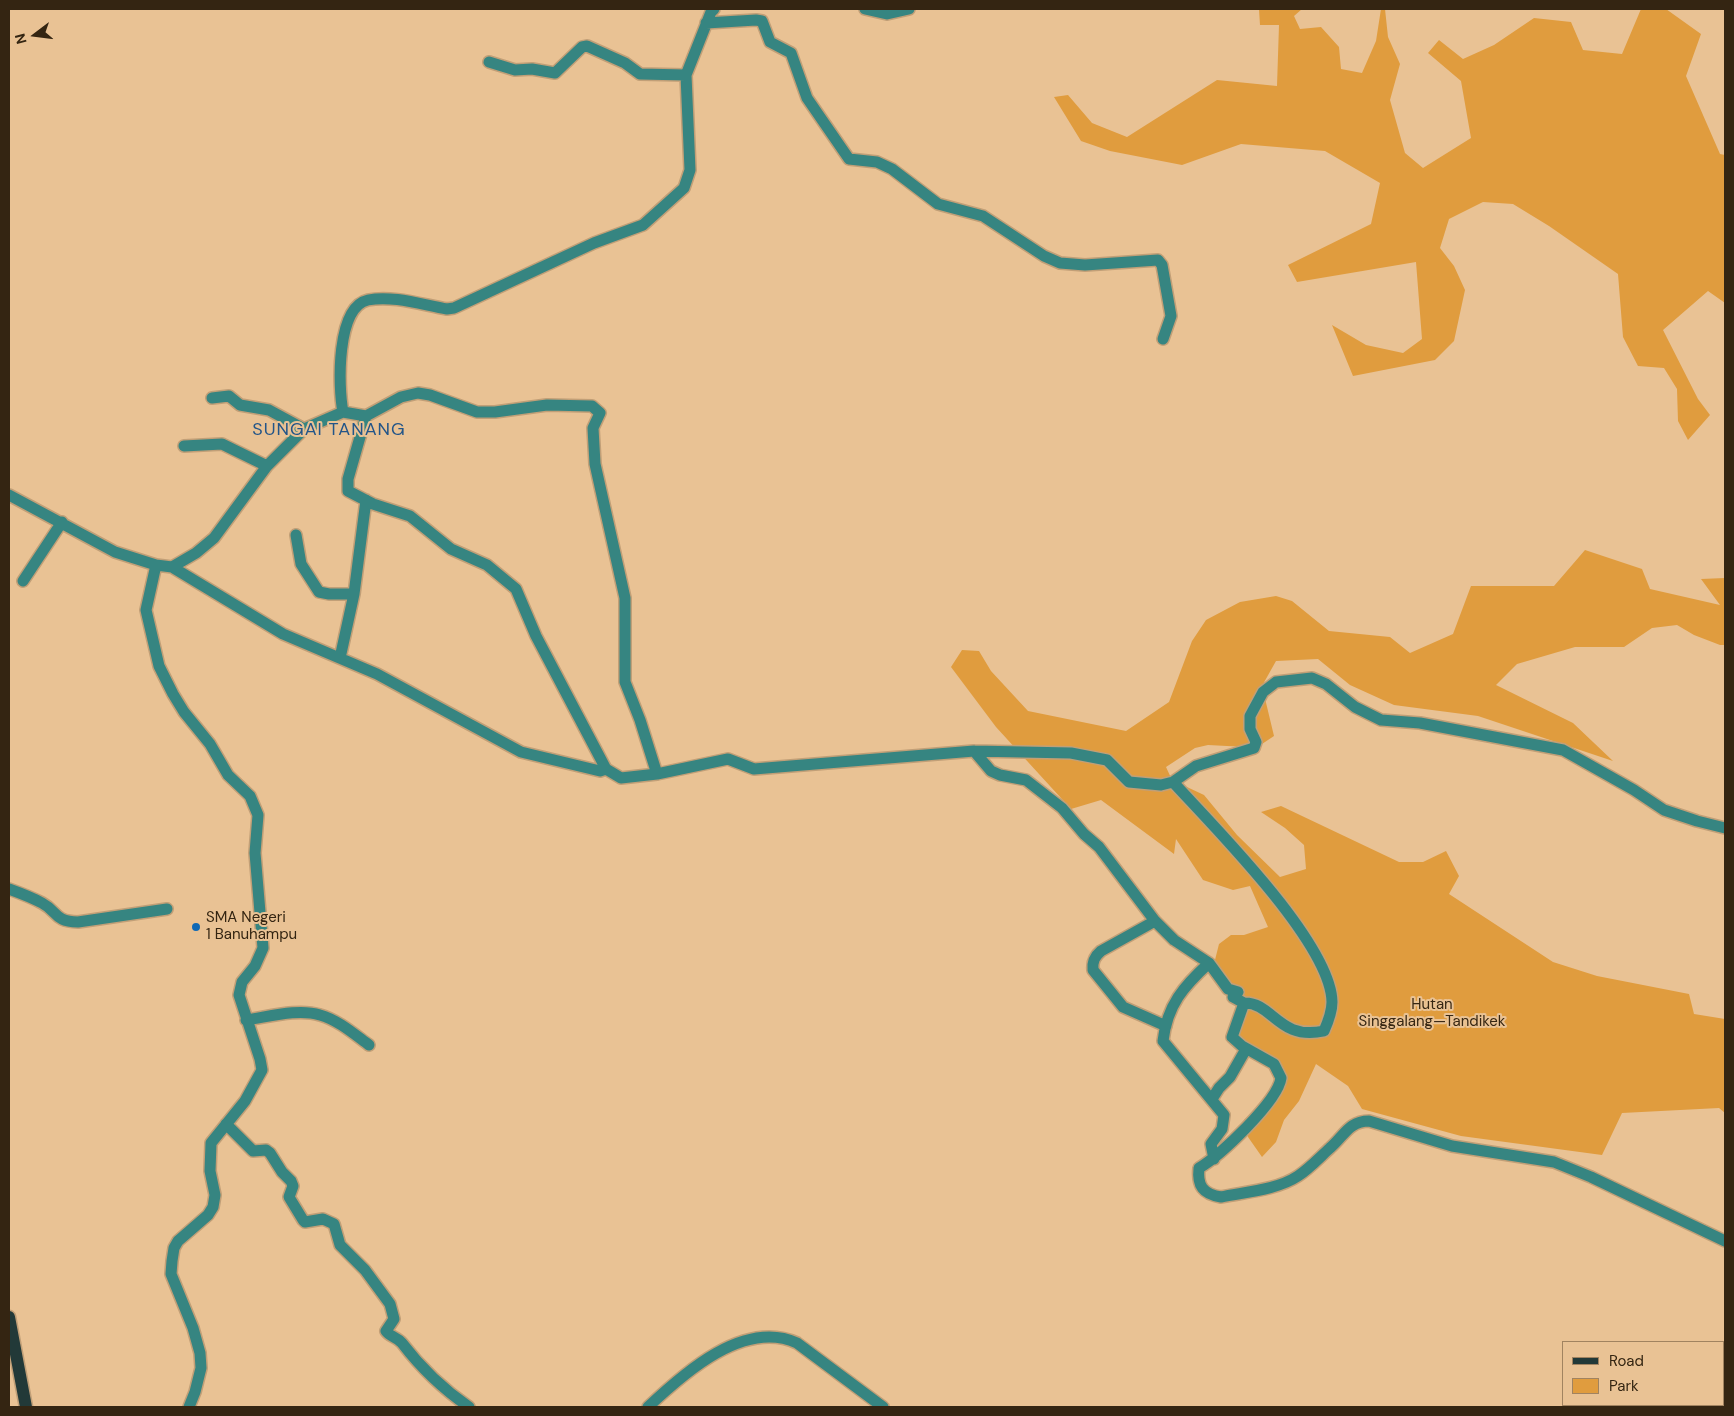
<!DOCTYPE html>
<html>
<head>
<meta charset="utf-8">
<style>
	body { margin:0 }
	#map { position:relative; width:1734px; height:1416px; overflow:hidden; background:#e9c294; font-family:"DM Sans",sans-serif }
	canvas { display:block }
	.frame { position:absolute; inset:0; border:10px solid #342512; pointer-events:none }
	.legend { position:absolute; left:1562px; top:1341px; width:162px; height:65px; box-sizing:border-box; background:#e9c294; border:1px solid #a18360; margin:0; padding:6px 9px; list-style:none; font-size:15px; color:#342512 }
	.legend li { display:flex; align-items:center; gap:10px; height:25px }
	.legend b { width:25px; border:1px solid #a18360 }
	.north { position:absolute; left:10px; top:10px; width:50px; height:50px; -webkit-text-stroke:4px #e9c294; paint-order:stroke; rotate:255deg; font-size:14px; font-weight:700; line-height:20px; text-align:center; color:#342512 }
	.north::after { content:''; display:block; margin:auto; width:18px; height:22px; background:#342512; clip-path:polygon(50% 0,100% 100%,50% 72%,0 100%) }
</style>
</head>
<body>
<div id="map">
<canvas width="1734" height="1416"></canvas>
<div class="frame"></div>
<ul class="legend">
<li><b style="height:6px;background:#223938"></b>Road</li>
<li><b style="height:14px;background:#e09c3e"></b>Park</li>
</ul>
<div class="north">N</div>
</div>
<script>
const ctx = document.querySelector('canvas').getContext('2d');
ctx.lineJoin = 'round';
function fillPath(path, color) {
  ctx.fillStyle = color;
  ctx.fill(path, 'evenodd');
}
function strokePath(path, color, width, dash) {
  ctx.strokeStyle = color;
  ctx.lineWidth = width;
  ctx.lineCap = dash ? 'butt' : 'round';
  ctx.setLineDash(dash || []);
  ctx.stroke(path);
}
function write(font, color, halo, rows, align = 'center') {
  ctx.font = font + ' "DM Sans",sans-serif';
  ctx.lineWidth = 4;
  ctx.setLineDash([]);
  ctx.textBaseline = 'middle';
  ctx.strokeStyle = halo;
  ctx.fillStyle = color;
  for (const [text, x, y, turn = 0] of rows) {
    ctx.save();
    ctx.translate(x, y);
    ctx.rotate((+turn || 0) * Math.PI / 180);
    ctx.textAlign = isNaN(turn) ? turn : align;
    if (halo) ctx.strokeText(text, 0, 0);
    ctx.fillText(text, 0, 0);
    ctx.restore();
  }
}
fillPath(new Path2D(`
	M 1259,9 L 1302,9 L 1294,16 L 1300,29 L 1321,27 L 1339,47 L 1341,69 L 1362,73 L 1376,41 L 1381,9 L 1385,9 L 1388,37 L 1400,64 L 1390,100 L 1405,153 L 1423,168 L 1471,138 L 1461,81 L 1428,53 L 1439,40 L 1463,59 L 1494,45 L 1534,18 L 1571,22 L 1583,50 L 1622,54 L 1641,9 L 1666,9 L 1701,34 L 1686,76 L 1720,154 L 1725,155 L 1725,303 L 1708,291 L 1663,330 L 1698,399 L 1710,415 L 1688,440 L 1678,421 L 1677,389 L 1664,368 L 1638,366 L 1623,337 L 1618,274 L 1549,226 L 1513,204 L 1483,202 L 1449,219 L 1440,248 L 1454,266 L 1465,290 L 1454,341 L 1435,360 L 1353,376 L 1332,325 L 1366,345 L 1403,353 L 1422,339 L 1416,262 L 1297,282 L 1288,265 L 1371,224 L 1380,183 L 1325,151 L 1241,144 L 1182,165 L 1110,151 L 1081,141 L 1054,97 L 1068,95 L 1092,123 L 1127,137 L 1217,80 L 1277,86 L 1279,25 L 1260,25 Z
	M 1585,550 L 1642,569 L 1650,589 L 1720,605 L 1701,579 L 1725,578 L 1725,645 L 1720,645 L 1694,635 L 1677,625 L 1652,628 L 1624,647 L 1575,647 L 1517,664 L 1496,685 L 1573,723 L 1613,761 L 1478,716 L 1394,705 L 1350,685 L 1318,659 L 1276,661 L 1262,686 L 1274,736 L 1262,744 L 1246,747 L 1208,745 L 1195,748 L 1166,767 L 1172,780 L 1204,795 L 1237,835 L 1280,877 L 1306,869 L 1304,845 L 1285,828 L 1261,812 L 1281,806 L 1399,862 L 1423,862 L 1446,851 L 1459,876 L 1449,894 L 1553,962 L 1597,976 L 1689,994 L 1694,1014 L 1725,1019 L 1725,1113 L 1719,1108 L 1622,1113 L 1602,1155 L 1461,1136 L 1362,1109 L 1348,1086 L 1316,1064 L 1299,1101 L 1284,1120 L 1276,1142 L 1262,1157 L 1248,1137 L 1244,1120 L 1273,1094 L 1281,1076 L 1238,1036 L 1245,998 L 1214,964 L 1219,944 L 1231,935 L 1244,935 L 1268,927 L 1250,886 L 1233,890 L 1203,880 L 1176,839 L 1174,854 L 1101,800 L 1071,809 L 996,727 L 951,667 L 962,650 L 979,651 L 991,671 L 1028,711 L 1126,731 L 1169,702 L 1192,641 L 1206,620 L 1240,602 L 1276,596 L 1292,601 L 1329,631 L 1390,637 L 1410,653 L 1453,634 L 1471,586 L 1554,586 Z`), '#e09c3e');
const minor = new Path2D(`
	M 865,9 L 887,14 L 909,9
	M 706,23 L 756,20 L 762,21 L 770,42 L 791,53 L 807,98 L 849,159 L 877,162 L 892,169 L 938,204 L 983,216 L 1044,256 L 1060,263 L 1085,265 L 1158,260 L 1162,265 L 1171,316 L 1163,339
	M 489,62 L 515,70 L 532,69 L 555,73 L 582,47 L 587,46 L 625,63 L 640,74 L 686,75
	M 212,398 L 229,396 L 240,405 L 269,410 L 304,429
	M 343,412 L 366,416 L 401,397 L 418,393 L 430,395 L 477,412 L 495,412 L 547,405 L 592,406 L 600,413 L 593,428 L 595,464 L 625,598 L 625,682 L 640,720 L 657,774
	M 366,416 L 348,479 L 348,491 L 373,504 L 410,516 L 451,549 L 487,565 L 516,589 L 536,636 L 606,769
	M 184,446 L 222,444 L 267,466
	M 9,495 L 115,552 L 156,565 L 172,567 L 283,634 L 377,674 L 521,752 L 600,771 L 606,769 L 621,778 L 657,774 L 728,759 L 754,769 L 974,751 L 1071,753 L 1107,760 L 1129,782 L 1161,785 L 1173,782 L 1196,766 L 1254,748 L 1256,742 L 1250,729 L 1250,716 L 1263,692 L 1276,682 L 1312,678 L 1326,684 L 1355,707 L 1381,720 L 1420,723 L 1563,750 L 1634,790 L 1664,810 L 1697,821 L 1725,828
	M 296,535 L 301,564 L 319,592 L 329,594 L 354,594
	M 156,565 L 146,610 L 159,666 L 173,694 L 184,712 L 210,744 L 228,775 L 250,796 L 258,815 L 255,853 L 263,948 L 255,966 L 242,982 L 239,995 L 260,1059 L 262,1070 L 245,1101 L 211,1143 L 210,1171 L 215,1195 L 213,1207 L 208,1215 L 178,1241 L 174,1248 L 172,1261 L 171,1274 L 193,1328 L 200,1353 L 201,1368 L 195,1392 L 189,1407
	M 172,567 L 196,553 L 214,538 L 267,466 L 304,429 L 343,412 C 338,387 336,307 368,300 C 393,295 423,305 447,309 L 454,308 L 594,243 L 643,225 L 684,188 L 690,170 L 686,75 L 711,12 L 714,9
	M 23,581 L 62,522
	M 340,658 L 354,594 L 366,500
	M 974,751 L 991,771 L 1000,775 L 1026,780 L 1062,808 L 1084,834 L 1099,847 L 1155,921 L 1174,940 L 1209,963 L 1228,989 L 1238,992 L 1233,997 L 1244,1003 L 1232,1037 L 1242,1046 L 1274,1064 L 1281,1078 C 1278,1101 1220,1156 1199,1168 C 1197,1186 1203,1194 1221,1197 C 1245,1192 1277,1190 1298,1176 C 1310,1168 1320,1157 1330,1148 C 1344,1136 1349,1121 1369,1121 L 1452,1146 L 1554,1162 L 1591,1177 L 1725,1241
	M 1173,782 C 1213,826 1331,943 1332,1002 C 1332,1012 1328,1022 1324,1031 C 1278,1041 1273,1002 1244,1003
	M 9,889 C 20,893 31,897 42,903 C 59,912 53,921 78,922 L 167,909
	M 1155,921 L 1101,951 C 1095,956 1092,961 1093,970 L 1123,1007 L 1166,1026
	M 1209,963 C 1184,986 1167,1005 1163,1041 L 1224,1115 L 1222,1129 L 1211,1144 L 1214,1159
	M 246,1020 C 268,1017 298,1008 320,1015 C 338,1020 354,1034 369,1045
	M 1212,1099 L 1219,1088 L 1230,1077 L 1246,1049
	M 226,1124 L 253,1151 L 266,1150 L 270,1153 L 282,1172 L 291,1181 L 293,1186 L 289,1197 L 303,1220 L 305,1222 L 323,1219 L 334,1224 L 340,1245 L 365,1270 L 390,1304 L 394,1319 L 386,1331 C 390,1337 397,1337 402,1343 C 421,1368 443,1389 469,1407
	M 648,1407 C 684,1373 744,1319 797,1343 L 883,1407`);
const major = new Path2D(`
	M 9,1317 L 26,1407`);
strokePath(minor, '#c19f77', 14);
strokePath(major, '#c19f77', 15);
strokePath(minor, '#368581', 11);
strokePath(major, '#223938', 12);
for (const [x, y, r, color] of [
	[196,927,5,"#0f68b5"]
]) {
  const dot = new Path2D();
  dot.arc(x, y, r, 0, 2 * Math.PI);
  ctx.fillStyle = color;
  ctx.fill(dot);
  strokePath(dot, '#e9c294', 2);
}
write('15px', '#342512', '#e9c294', [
	["SMA Negeri",206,918],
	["1 Banuhampu",206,935]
], 'left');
write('15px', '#362612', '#e9c294', [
	["Hutan",1432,1005],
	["Singgalang—Tandikek",1432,1022]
]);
ctx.letterSpacing = '1px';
write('18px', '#235588', '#e9c294', [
	["SUNGAI TANANG",329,430]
]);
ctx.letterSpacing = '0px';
</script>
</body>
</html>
